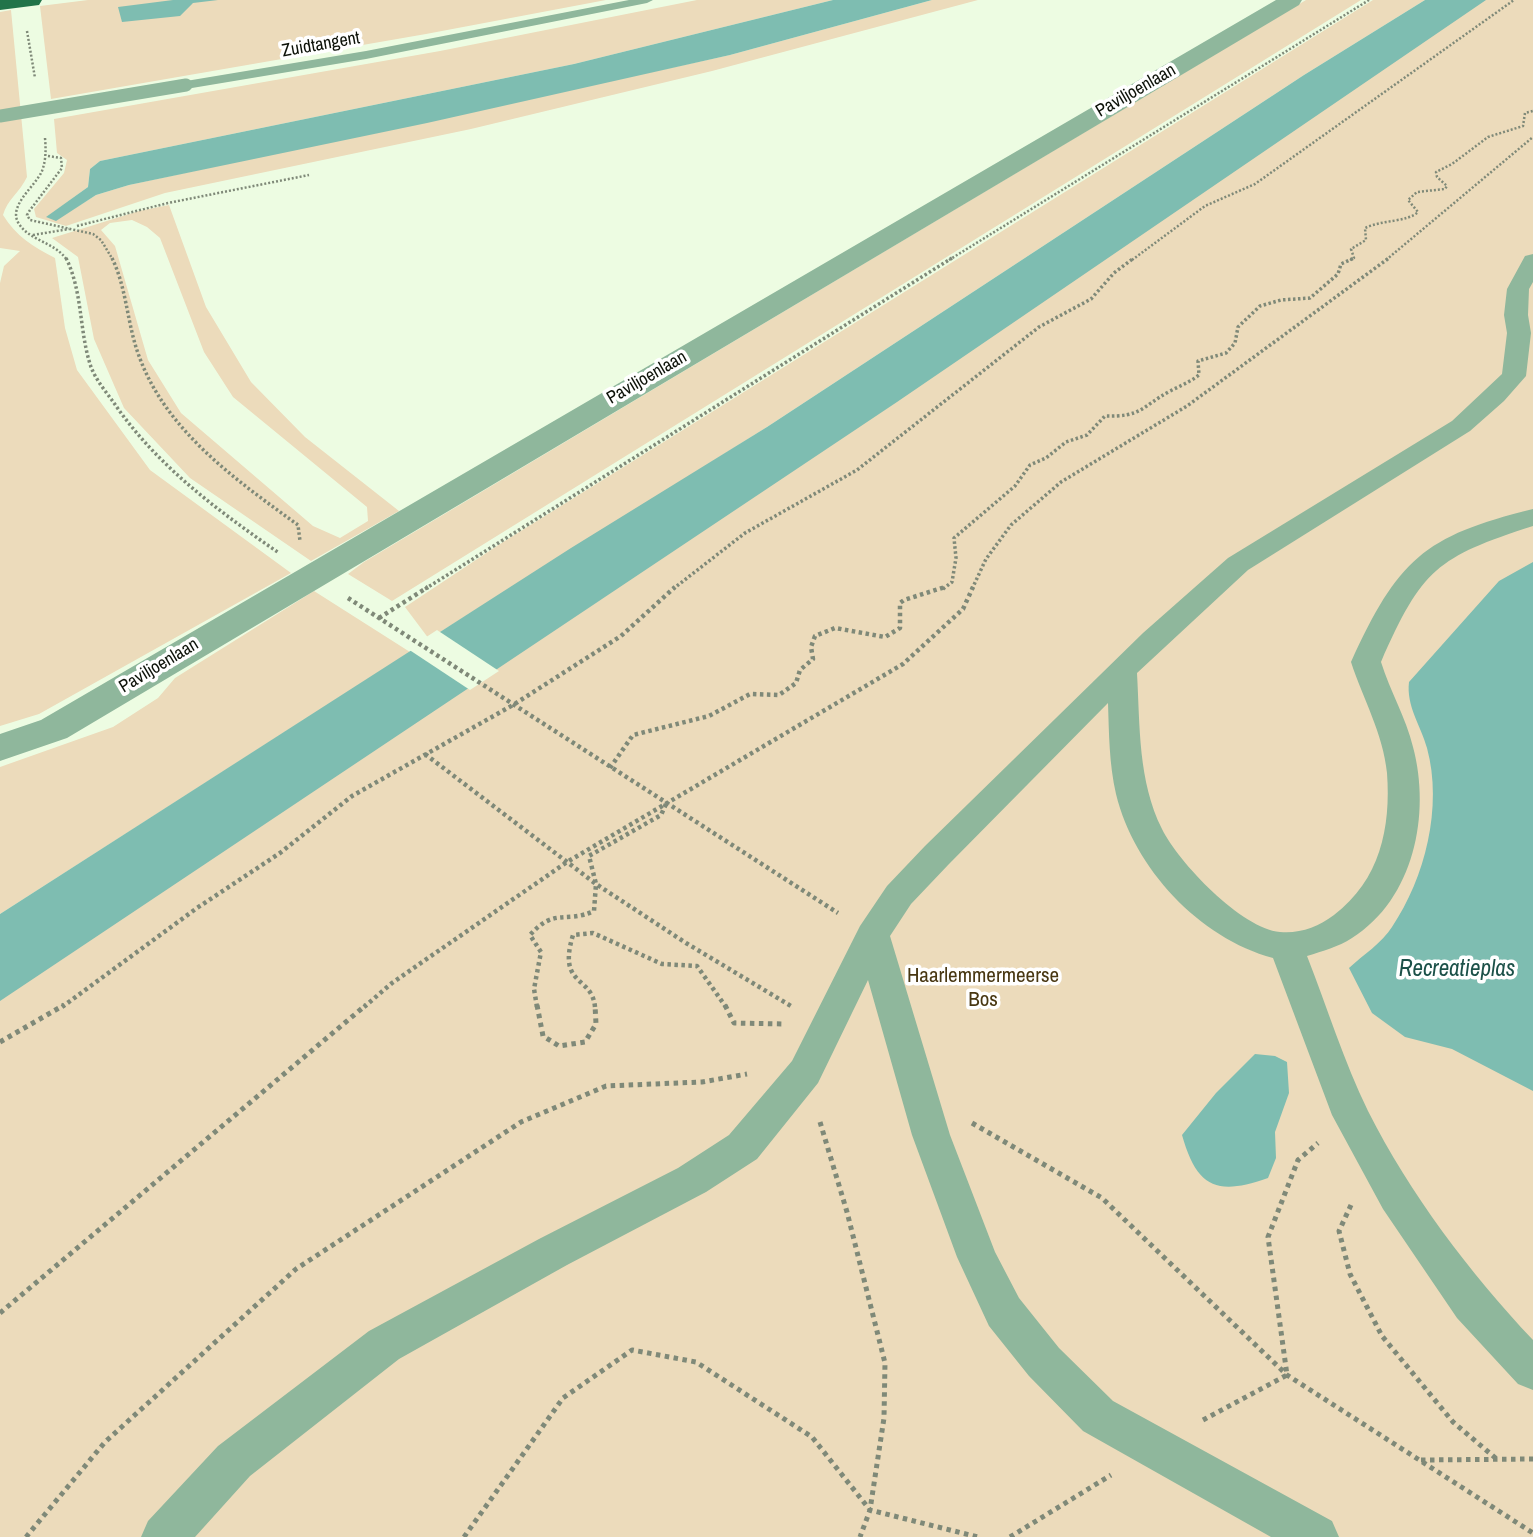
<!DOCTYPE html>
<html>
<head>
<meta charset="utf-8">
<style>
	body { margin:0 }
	canvas { display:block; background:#edfce2 }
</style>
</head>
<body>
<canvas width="1533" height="1537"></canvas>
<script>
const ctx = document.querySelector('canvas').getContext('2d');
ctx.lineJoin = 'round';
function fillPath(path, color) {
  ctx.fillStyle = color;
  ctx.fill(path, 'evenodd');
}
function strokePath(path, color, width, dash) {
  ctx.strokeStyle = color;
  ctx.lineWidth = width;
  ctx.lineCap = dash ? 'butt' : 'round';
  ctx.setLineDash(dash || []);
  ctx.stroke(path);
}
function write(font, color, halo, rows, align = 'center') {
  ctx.font = font + ' "Archivo Narrow",sans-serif';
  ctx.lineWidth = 7;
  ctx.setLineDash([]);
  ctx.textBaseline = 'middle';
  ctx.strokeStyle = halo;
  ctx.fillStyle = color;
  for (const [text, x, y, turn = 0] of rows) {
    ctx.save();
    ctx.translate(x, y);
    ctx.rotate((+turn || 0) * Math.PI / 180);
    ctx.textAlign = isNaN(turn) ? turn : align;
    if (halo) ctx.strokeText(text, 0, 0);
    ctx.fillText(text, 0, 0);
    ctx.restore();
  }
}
fillPath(new Path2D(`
	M 88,0 L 606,0 L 426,34 L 51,99 L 40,6 Z
	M 697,0 L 833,0 L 574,64 L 100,161 L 90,169 L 88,187 L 47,217 L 56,220 L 96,195 L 129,185 L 730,55 L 932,0 L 978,0 L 712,71 L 471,129 L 165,193 L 66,226 L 36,217 L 34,209 L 64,173 L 67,160 L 57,153 L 54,119 L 440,51 Z
	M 1306,0 L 1361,0 L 392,601 L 348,574 L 364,562 Z
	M 1373,0 L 1425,0 L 1304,75 L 767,427 L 429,639 L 405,607 L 500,544 Z
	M 1481,0 L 1533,0 L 1533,1537 L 0,1537 L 0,982 Z
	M 11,10 L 27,177 C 20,192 7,200 3,215 C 16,236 33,247 55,258 L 65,328 L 77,370 L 150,470 L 291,573 L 39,714 L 0,726 L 0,283 L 4,266 L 20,251 L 0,248 L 0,12 Z
	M 169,205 L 206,307 L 251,382 L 305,437 L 399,511 L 311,561 L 190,478 L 124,408 L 94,339 L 78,257 L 52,238 L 139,211 ZM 132,220 L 147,227 L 160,238 L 204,352 L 233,397 L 367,507 L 368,521 L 340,538 L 313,526 L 181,413 L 148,360 L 115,246 L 101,230 L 110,223 Z
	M 314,591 L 410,652 L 0,914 L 0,767 L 113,727 L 158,698 L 175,678 Z`), '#ecdbbb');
fillPath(new Path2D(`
	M 173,0 L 218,0 L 193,3 L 180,16 L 122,22 L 118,7 Z
	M 833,0 L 932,0 L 730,55 L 427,123 L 129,185 L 96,195 L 56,221 L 46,217 L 88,187 L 90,169 L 100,161 L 574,64 Z
	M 1425,0 L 1486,0 L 897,402 L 0,1001 L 0,914 L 571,548 L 767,427 L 1304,75 Z
	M 1533,562 L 1533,1091 L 1452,1049 L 1405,1037 L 1372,1013 L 1349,968 C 1363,955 1382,943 1392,927 C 1425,878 1443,807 1427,748 C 1421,726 1406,706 1409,682 L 1499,581 Z
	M 1255,1054 L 1275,1056 L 1287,1062 L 1289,1093 L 1275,1132 L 1276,1158 L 1268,1178 C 1217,1196 1197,1188 1182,1135 L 1216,1093 Z`), '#7ebdb1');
fillPath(new Path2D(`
	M 437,630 L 499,671 L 470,690 L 408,649 Z`), '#edfce2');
strokePath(new Path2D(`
	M 27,31 L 35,78
	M 45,138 C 46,150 46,160 42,171 C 35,187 7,206 19,224 C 30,241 55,242 67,260
	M 48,156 L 61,158 L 62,168 L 30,210 L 27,215 L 30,220 L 93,234 L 101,240 L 113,260
	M 77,226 L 168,203 L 309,175
	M 33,235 L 69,229
	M 949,260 L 1369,0
	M 1132,260 L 1205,206 L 1255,184 L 1514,0
	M 1350,260 L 1354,258 L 1351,249 L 1366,240 L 1365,228 C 1381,220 1408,222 1418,212 L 1408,200 L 1417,192 L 1445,189 L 1447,186 L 1437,177 L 1436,172 L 1452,164 L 1488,137 L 1523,126 L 1525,113 L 1533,111
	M 1386,260 L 1533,137`), '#7f8978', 2.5, [2, 2]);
strokePath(new Path2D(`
	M 66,258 C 83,292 79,332 91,367 C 96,380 106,392 114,403 C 157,466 217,510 279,553
	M 112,258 C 127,289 127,324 139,356 C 166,431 236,480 298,525 L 300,541
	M 425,589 L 952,258
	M 673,589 L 745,533 L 857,470 L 1039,327 L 1091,299 L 1114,273 L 1134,258
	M 943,589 L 952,582 L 956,558 L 954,538 L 1015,486 L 1030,465 L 1046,458 L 1066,442 L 1087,435 L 1105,416 C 1142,417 1141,407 1170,391 C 1180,386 1190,382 1199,375 L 1198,361 L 1226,353 L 1235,343 L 1238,327 L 1260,306 L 1281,300 L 1310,298 L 1338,274 L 1341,264 L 1354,258
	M 972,589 L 986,559 L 1011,525 L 1061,482 L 1187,406 L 1389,258`), '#7f8978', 3.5, [2.5, 2.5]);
strokePath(new Path2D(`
	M 348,598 L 838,913
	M 379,618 L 428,587
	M 425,754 L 596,884 L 686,943 L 791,1006
	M 610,768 L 633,735 L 709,716 L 750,694 L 779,695 L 796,683 L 800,670 L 813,659 L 811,647 L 815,636 L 835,628 L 885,637 L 900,628 L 900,603 L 904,600 L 945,587
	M 62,1007 L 197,908 L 280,853 L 352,796 L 513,705 L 621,636 L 675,587
	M 364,1007 L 392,983 L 567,862 L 903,664 L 963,609 L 973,587
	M 537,1007 L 534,989 L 541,952 L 530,935 C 555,907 565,924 594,911 L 596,884 L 589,856 L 661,815 L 666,804
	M 595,1007 C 592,975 557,987 573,935 L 593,933 L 662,964 L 697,966 L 726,1007`), '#7f8978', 4.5, [3.5, 3.5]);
strokePath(new Path2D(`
	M 537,1005 L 543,1036 L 559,1046 L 585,1042 L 596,1024 L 595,1005
	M 725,1005 L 734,1023 L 784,1024
	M 0,1042 L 64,1005
	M 820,1122 L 847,1212 L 885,1363 L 884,1418 L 870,1510 L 860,1537
	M 972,1123 L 1102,1198 L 1287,1375 L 1533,1533
	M 1351,1205 L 1339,1231 L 1350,1274 L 1382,1336 L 1453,1422 L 1499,1461
	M 0,1313 L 366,1005
	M 1203,1420 L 1287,1375 L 1268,1237 L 1298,1160 L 1318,1143
	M 1421,1460 L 1533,1459
	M 26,1537 L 105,1442 L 296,1269 L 521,1122 L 606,1086 L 702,1082 L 747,1074
	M 464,1537 L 563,1398 L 632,1350 L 696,1362 L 812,1437 L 870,1510 L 978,1537
	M 1010,1537 L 1111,1475`), '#7f8978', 5, [4.5, 4.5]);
fillPath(new Path2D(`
	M 629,0 L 653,0 L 647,3 L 366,59 L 186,89 L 180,85 L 186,81 L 366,51 Z`), '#8fb79c');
fillPath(new Path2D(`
	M 1533,254 L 1533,282 L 1529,289 L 1528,315 L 1531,333 L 1526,376 L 1504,401 L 1470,431 L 1248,570 L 1137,673 C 1140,726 1138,781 1162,829 C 1178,862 1242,929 1280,932 C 1299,934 1318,927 1334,915 C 1380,880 1391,828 1387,773 C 1383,733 1363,699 1351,662 C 1398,560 1423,536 1533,509 L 1533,526 C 1437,557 1422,569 1381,662 C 1390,691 1406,718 1413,747 C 1431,814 1414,899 1352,938 C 1338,947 1323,951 1307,956 C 1327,1007 1344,1062 1368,1111 C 1410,1194 1469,1272 1533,1340 L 1533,1390 L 1518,1384 L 1457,1318 L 1383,1209 L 1332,1115 L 1273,958 C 1199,938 1134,868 1116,794 C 1109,764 1109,733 1108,703 L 949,864 L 911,904 L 890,936 L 950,1135 L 995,1252 L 1019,1298 L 1059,1348 L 1113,1401 L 1332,1521 L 1339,1537 L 1271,1537 L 1083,1431 L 1029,1376 L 989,1326 L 957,1257 L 912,1135 L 868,980 L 818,1083 L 757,1159 L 706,1192 L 567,1265 L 399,1359 L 250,1476 L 195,1537 L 141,1537 L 148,1521 L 218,1446 L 369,1331 L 539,1239 L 678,1168 L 729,1135 L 792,1061 L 860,926 L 887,886 L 925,846 L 1143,633 L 1228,558 L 1452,421 L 1502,374 L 1507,333 L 1504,315 L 1507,289 L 1525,256 Z`), '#8fb79c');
fillPath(new Path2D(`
	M 1276,0 L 1302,0 L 1299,5 L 67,738 L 0,761 L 0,734 L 41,720 Z`), '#8fb79c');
fillPath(new Path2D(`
	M 0,0 L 42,0 L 39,5 L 0,10 Z`), '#217449');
strokePath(new Path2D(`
	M 0,116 L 186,85`), '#8fb79c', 13);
write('18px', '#0c1108', '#fff', [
	["Zuidtangent",321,45,-10],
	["Paviljoenlaan",1136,91,-30],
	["Paviljoenlaan",647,378,-30],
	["Paviljoenlaan",159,666,-31]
]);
write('21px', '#483712', '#fff', [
	["Haarlemmermeerse",983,976],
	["Bos",983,1000]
]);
write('italic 23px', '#1c5149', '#fff', [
	["Recreatieplas",1457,970]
]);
</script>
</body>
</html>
